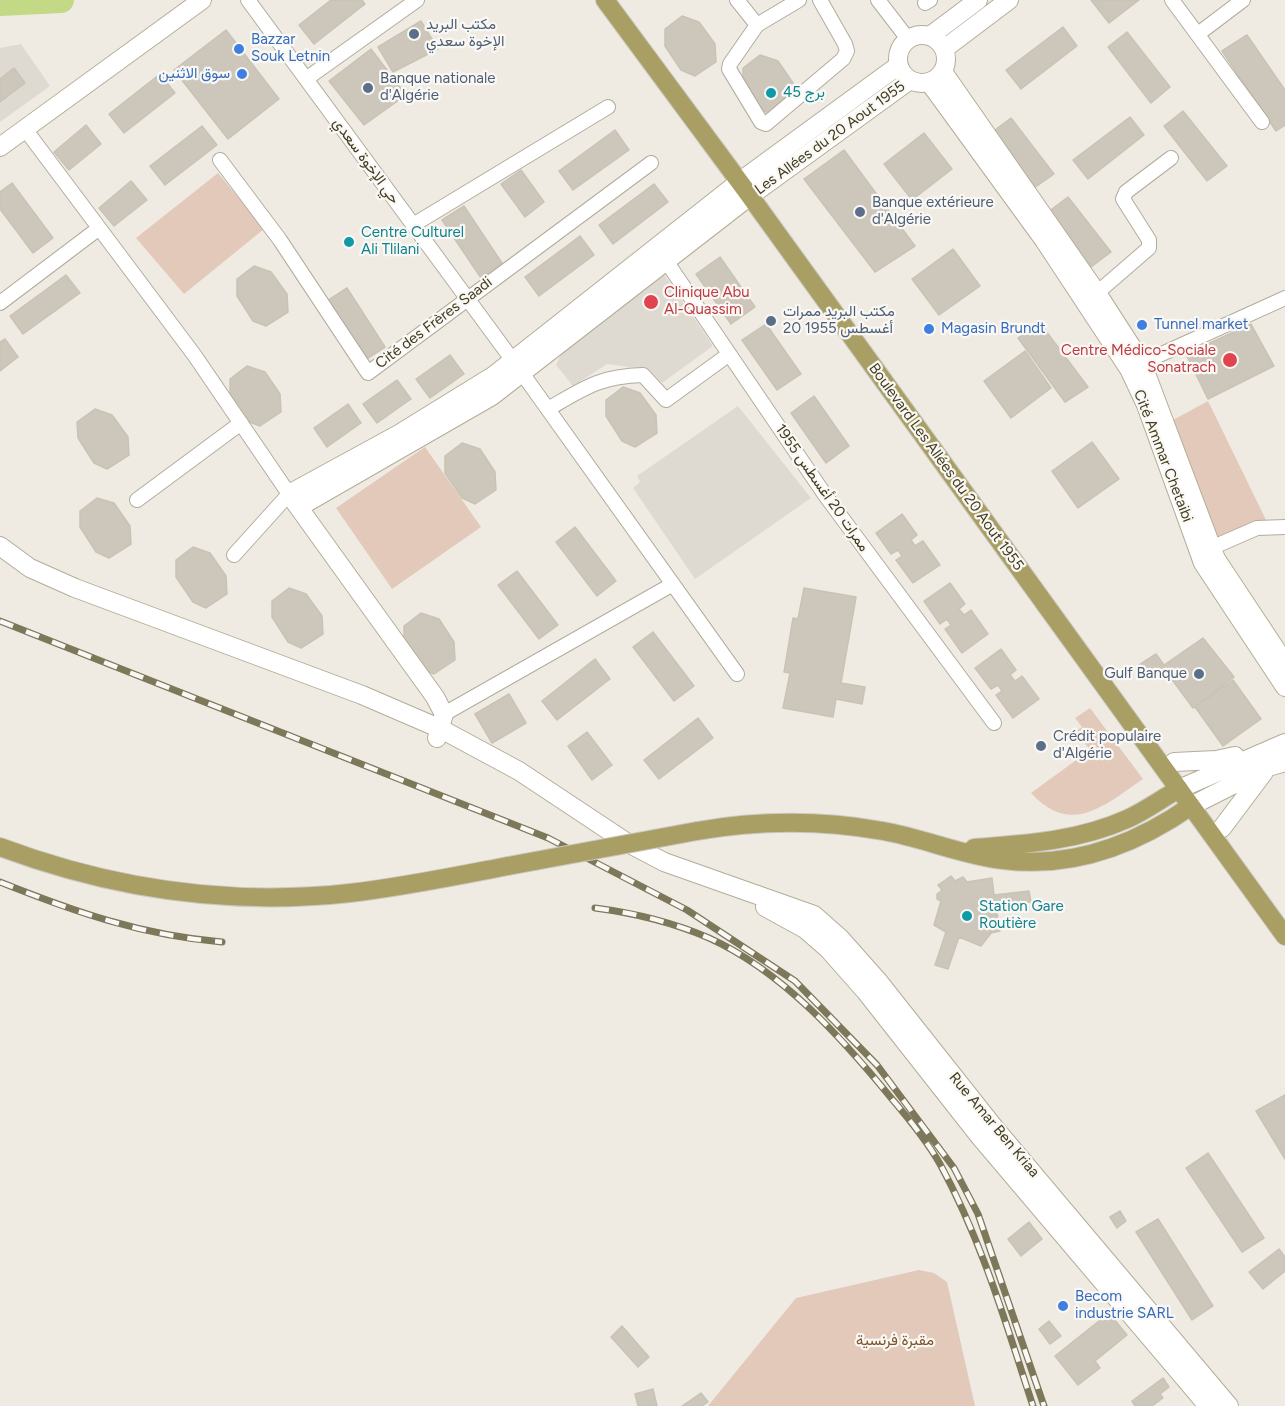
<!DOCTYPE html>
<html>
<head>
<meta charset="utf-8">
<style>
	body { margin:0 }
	canvas { display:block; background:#efebe3 }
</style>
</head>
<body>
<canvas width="1285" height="1406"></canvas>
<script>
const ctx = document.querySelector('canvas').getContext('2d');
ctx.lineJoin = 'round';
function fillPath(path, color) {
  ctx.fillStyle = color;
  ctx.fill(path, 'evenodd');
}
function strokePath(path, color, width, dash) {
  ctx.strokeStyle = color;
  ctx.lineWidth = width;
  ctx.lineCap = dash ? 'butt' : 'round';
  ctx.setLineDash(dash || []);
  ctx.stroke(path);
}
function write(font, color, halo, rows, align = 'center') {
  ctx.font = font + ' Figtree,Vazirmatn,sans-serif';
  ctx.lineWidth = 4.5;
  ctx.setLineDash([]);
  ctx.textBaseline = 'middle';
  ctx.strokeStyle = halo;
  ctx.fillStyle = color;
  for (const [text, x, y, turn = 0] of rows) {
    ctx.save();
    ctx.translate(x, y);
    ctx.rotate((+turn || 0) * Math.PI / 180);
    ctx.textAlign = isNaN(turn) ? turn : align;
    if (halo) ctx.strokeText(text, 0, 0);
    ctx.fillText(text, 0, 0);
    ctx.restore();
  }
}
fillPath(new Path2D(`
	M 21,44 L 50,86 L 0,122 L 0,48 Z
	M 661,270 L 713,346 L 662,383 L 650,370 L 607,364 L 573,386 L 556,365 L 564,348 Z
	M 738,406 L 811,498 L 695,579 L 633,488 L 640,482 L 637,476 Z`), '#dfdad1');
fillPath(new Path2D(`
	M 218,173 L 264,229 L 184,294 L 136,238 Z
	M 1208,401 L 1266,520 L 1217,541 L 1173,420 Z
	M 425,447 L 481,527 L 392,589 L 336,508 Z
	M 1090,708 L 1143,779 C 1105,805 1071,837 1031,793 L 1090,750 L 1076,731 L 1082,727 L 1075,718 Z
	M 919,1270 L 934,1273 L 947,1282 L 975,1406 L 708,1406 L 796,1298 Z`), '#e2c9ba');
strokePath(new Path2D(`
	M 0,3 L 61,0`), '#c3d986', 26);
const building = new Path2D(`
	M 331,0 L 362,0 L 365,4 L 314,44 L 299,25 Z
	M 1091,0 L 1139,0 L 1109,23 Z
	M 682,16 L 699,22 L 715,44 L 716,62 L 695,76 L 681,70 L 665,46 L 665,29 Z
	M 421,21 L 438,49 L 393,72 L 378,47 Z
	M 1063,27 L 1077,46 L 1021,89 L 1006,70 Z
	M 226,30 L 279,99 L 228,139 L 174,70 Z
	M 1127,32 L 1170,87 L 1151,103 L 1108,47 Z
	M 1247,35 L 1285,90 L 1285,125 L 1276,131 L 1222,51 Z
	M 371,49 L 406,95 L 364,125 L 329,81 Z
	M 760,55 L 778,61 L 793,83 L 794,101 L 773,115 L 760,109 L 743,85 L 743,68 Z
	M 14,68 L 25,83 L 0,102 L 0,79 Z
	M 160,74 L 175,93 L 124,133 L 109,114 Z
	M 1183,111 L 1227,166 L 1207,181 L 1164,126 Z
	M 1130,117 L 1144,135 L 1088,179 L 1073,160 Z
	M 1011,118 L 1054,174 L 1034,188 L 991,133 Z
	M 86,125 L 101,144 L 69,170 L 54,152 Z
	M 202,126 L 217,145 L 165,185 L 150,166 Z
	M 615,130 L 629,150 L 573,190 L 559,171 Z
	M 924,133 L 952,169 L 912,200 L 884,164 Z
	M 844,150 L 915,246 L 875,272 L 804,179 Z
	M 521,170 L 544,202 L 525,217 L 501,184 Z
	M 131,181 L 147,200 L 114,226 L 99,208 Z
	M 12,183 L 53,238 L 33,253 L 0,209 L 0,192 Z
	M 654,184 L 668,202 L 613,244 L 599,225 Z
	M 1068,197 L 1111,252 L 1091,267 L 1048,212 Z
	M 464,206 L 502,263 L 481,278 L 442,220 Z
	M 580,236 L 594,255 L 539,296 L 525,277 Z
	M 953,249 L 980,286 L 939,315 L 912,279 Z
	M 720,257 L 755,307 L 731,324 L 696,274 Z
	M 254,266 L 271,272 L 287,294 L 288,312 L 266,326 L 253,321 L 237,296 L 237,279 Z
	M 66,275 L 80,293 L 23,334 L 10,316 Z
	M 347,288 L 385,347 L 365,360 L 327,301 Z
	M 1040,323 L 1088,387 L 1065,402 L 1018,338 Z
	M 766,324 L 801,374 L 777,390 L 742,340 Z
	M 1251,324 L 1274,366 L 1208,399 L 1186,354 Z
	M 5,339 L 18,357 L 0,371 L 0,342 Z
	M 1025,351 L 1051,388 L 1011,418 L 984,381 Z
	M 450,355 L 464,374 L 430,398 L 416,379 Z
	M 247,366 L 265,372 L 280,394 L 281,412 L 260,426 L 247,421 L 230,396 L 230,379 Z
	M 397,380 L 411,399 L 377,423 L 363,404 Z
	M 623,387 L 640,393 L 656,415 L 657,433 L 635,447 L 622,441 L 606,416 L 606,400 Z
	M 814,396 L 849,446 L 826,463 L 791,413 Z
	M 348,404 L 361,423 L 327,447 L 314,428 Z
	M 95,409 L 112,415 L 128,437 L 129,455 L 107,469 L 94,463 L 78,438 L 77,422 Z
	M 1092,442 L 1119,479 L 1078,508 L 1052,471 Z
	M 462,443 L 480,449 L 495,472 L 496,490 L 475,504 L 462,498 L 445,473 L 445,456 Z
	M 97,498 L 114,503 L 130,526 L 131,544 L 109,558 L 96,552 L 80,527 L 80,511 Z
	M 902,514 L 917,535 L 911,540 L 915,546 L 923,541 L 940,565 L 913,583 L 896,560 L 902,556 L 898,550 L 891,554 L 876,533 Z
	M 575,527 L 616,581 L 597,596 L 556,542 Z
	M 193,547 L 210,553 L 226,576 L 227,594 L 206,608 L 193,602 L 176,577 L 176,560 Z
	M 517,571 L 558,625 L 539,639 L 498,585 Z
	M 950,583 L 965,604 L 959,609 L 964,615 L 971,610 L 988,634 L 962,653 L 945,629 L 951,625 L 947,619 L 940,624 L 924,601 Z
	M 289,588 L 306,594 L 322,616 L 323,634 L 301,648 L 288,642 L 272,617 L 272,601 Z
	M 804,588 L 856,597 L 841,683 L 865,687 L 862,704 L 836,699 L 833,717 L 783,708 L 790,673 L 784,672 L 793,618 L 798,619 Z
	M 421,613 L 439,619 L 454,642 L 455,660 L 434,674 L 421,668 L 404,643 L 404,626 Z
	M 653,632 L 694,686 L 674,701 L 633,647 Z
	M 1203,638 L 1234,677 L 1193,708 L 1165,670 L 1150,680 L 1139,665 L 1156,654 L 1164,665 Z
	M 1001,649 L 1016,670 L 1010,675 L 1015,681 L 1022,676 L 1039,699 L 1013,718 L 996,695 L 1002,691 L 998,685 L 991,689 L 975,668 Z
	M 595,659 L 610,679 L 557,720 L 542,701 Z
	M 1233,680 L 1261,719 L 1223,746 L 1195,707 Z
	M 509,694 L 526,723 L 492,743 L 475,714 Z
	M 698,718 L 713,738 L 659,779 L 644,760 Z
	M 587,732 L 612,765 L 592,780 L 568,746 Z
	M 951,876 L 955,881 L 963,877 L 967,882 L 992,878 L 994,895 L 1029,891 L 1031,902 L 996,907 L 1000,931 L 991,933 L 981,946 L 959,937 L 948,969 L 935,965 L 946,932 L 934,925 L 941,901 L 937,899 L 937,894 L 942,890 L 938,885 Z
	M 1285,1095 L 1285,1159 L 1256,1111 Z
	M 1208,1153 L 1264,1238 L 1242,1252 L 1186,1168 Z
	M 1120,1211 L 1126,1221 L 1117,1228 L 1110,1217 Z
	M 1158,1219 L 1213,1306 L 1192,1320 L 1136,1232 Z
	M 1029,1222 L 1042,1239 L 1021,1256 L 1008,1239 Z
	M 1279,1249 L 1285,1257 L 1285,1271 L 1263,1289 L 1249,1272 Z
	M 1109,1313 L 1127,1335 L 1095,1361 L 1100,1368 L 1078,1385 L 1055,1356 Z
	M 1049,1321 L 1061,1336 L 1050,1344 L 1039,1329 Z
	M 622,1326 L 649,1357 L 638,1367 L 611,1337 Z
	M 1163,1378 L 1169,1387 L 1160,1394 L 1163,1398 L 1152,1406 L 1135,1406 L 1132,1401 Z
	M 653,1389 L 657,1406 L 638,1406 L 635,1394 Z
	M 701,1393 L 708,1402 L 702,1406 L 682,1406 Z`);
fillPath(building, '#cdc7bb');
strokePath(building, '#c9c3b5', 1.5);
const street = new Path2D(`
	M 248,0 L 522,373 L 737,674
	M 737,0 L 757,25
	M 799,0 L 757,25 L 730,64 L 729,69 L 761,122 L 766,124 L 843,59 L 847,51 L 845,44 L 820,0
	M 878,0 L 908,39
	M 1172,0 L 1262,122
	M 925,3 L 930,0
	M 1198,34 L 1243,0
	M 306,79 L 417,0
	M 25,129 L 195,356 L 289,494 L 234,555
	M 220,160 L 280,240 L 368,373 L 651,163
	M 413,225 L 608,107
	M 662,255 L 825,495 L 994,723
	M 1097,293 L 1149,248 L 1149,240 L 1123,199 L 1126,192 L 1171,158
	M 0,303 L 98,229
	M 1133,367 L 1285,298
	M 548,409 C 584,388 600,376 643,375 L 666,400 L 728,355
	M 137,500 L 241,423
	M 1211,548 L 1257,528 L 1285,527
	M 444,714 L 673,584`);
const secondary = new Path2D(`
	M898 59a24 24 0 1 1 48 0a24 24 0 1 1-48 0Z
	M 930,36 L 978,0
	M 944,49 L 1009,0
	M 943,72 L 1097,293 L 1142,363 L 1216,559 L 1285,663
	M 929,82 L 1044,240 L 1129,369 L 1146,405 L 1203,563 L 1285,687
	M 0,147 L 202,0
	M 299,507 L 492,396 L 750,196 L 910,80
	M 0,546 L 30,568 L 75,588 L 362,695 L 441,729 L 519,771 L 626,842 L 664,862 L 814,915 L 840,938 L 879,982 L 993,1126 L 1229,1406
	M 437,738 L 444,714 L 435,697 L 289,494 L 399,434 L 493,376 L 739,182 L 899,65
	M 1174,762 L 1216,760 L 1235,756
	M 1179,789 L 1285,743
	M 1191,806 L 1268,767 L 1285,762
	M 1222,828 L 1264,772
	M 765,907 L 805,929 L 828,949 L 866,992 L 980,1137 L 1208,1406`);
const primary = new Path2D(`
	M 605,0 L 750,196 L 1285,936
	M 697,831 C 760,820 821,820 883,831 C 923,838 965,856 1003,860 C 1073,869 1135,845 1191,806
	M 0,847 C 112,889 231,906 350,893 C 403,887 456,876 508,866
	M 974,848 C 1026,844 1078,841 1127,819 C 1145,811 1161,799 1179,789`);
strokePath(street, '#b1ac9d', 16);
strokePath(secondary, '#b4ad97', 20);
strokePath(primary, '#cac9c1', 20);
strokePath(street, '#fff', 14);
strokePath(secondary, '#fff', 18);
strokePath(primary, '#a99e63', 18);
const rail = new Path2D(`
	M 0,621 L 548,838 L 687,910 L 795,981 L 877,1065 L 954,1168 L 978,1214 L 1044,1406
	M 0,882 C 75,912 141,935 222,942
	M 595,908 C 634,913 672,922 709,938 C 782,971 842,1038 892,1099 C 909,1119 927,1141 940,1164 C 982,1241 1006,1324 1033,1406`);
strokePath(rail, '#7e785b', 7);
strokePath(rail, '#faf8f4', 4.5, [14]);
const primaryBridge = new Path2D(`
	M 508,866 L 697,831`);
strokePath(primaryBridge, '#cac9c1', 20, []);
strokePath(primaryBridge, '#a99e63', 18);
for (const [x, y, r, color] of [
	[414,34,6,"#5c6f8a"],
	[239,49,6,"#3f7fe0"],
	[242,74,6,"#3f7fe0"],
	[368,88,6,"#5c6f8a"],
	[771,93,6,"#0f9aa8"],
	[860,212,6,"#5c6f8a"],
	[349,242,6,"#0f9aa8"],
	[651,302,8,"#e0444e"],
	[771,321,6,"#5c6f8a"],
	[1142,325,6,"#3f7fe0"],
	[929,329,6,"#3f7fe0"],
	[1230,360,8,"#e0444e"],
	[1199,674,6,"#5c6f8a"],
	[1041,746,6,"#5c6f8a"],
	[967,916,6,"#0f9aa8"],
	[1063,1306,6,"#3f7fe0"]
]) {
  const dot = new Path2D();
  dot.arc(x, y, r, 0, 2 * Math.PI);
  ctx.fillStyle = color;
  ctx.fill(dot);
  strokePath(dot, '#faf8f4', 2);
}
write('15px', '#4e5e75', '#faf8f4', [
	["مكتب البريد",426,25],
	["الإخوة سعدي",426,42],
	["Banque nationale",380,79],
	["d'Algérie",380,96],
	["Banque extérieure",872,203],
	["d'Algérie",872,220],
	["مكتب البريد ممرات",783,312],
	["20 أغسطس 1955",783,329],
	["Gulf Banque",1187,674,"right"],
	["Crédit populaire",1053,737],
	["d'Algérie",1053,754]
], 'left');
write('15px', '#366cbe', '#faf8f4', [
	["Bazzar",251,40],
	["Souk Letnin",251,57],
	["سوق الاثنين",230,74,"right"],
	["Tunnel market",1154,325],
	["Magasin Brundt",941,329],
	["Becom",1075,1297],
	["industrie SARL",1075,1314]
], 'left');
write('15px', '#0d838f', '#faf8f4', [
	["برج 45",783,93],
	["Centre Culturel",361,233],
	["Ali Tlilani",361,250],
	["Station Gare",979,907],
	["Routière",979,924]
], 'left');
write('15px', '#423d20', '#faf8f4', [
	["Les Allées du 20 Aout 1955",830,138,-36],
	["حي الإخوة سعدي",366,161,54],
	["Cité des Frères Saadi",434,323,-37],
	["Cité Ammar Chetaibi",1163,456,69],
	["Boulevard Les Allées du 20 Aout 1955",946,467,54],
	["ممرات 20 أغسطس 1955",822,488,55],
	["Rue Amar Ben Kriaa",994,1125,50]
]);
write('15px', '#be3a42', '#faf8f4', [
	["Clinique Abu",664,293],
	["Al-Quassim",664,310],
	["Centre Médico-Sociale",1216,351,"right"],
	["Sonatrach",1216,368,"right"]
], 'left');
write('15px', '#7e5126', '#faf8f4', [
	["مقبرة فرنسية",895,1341]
]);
</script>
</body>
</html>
